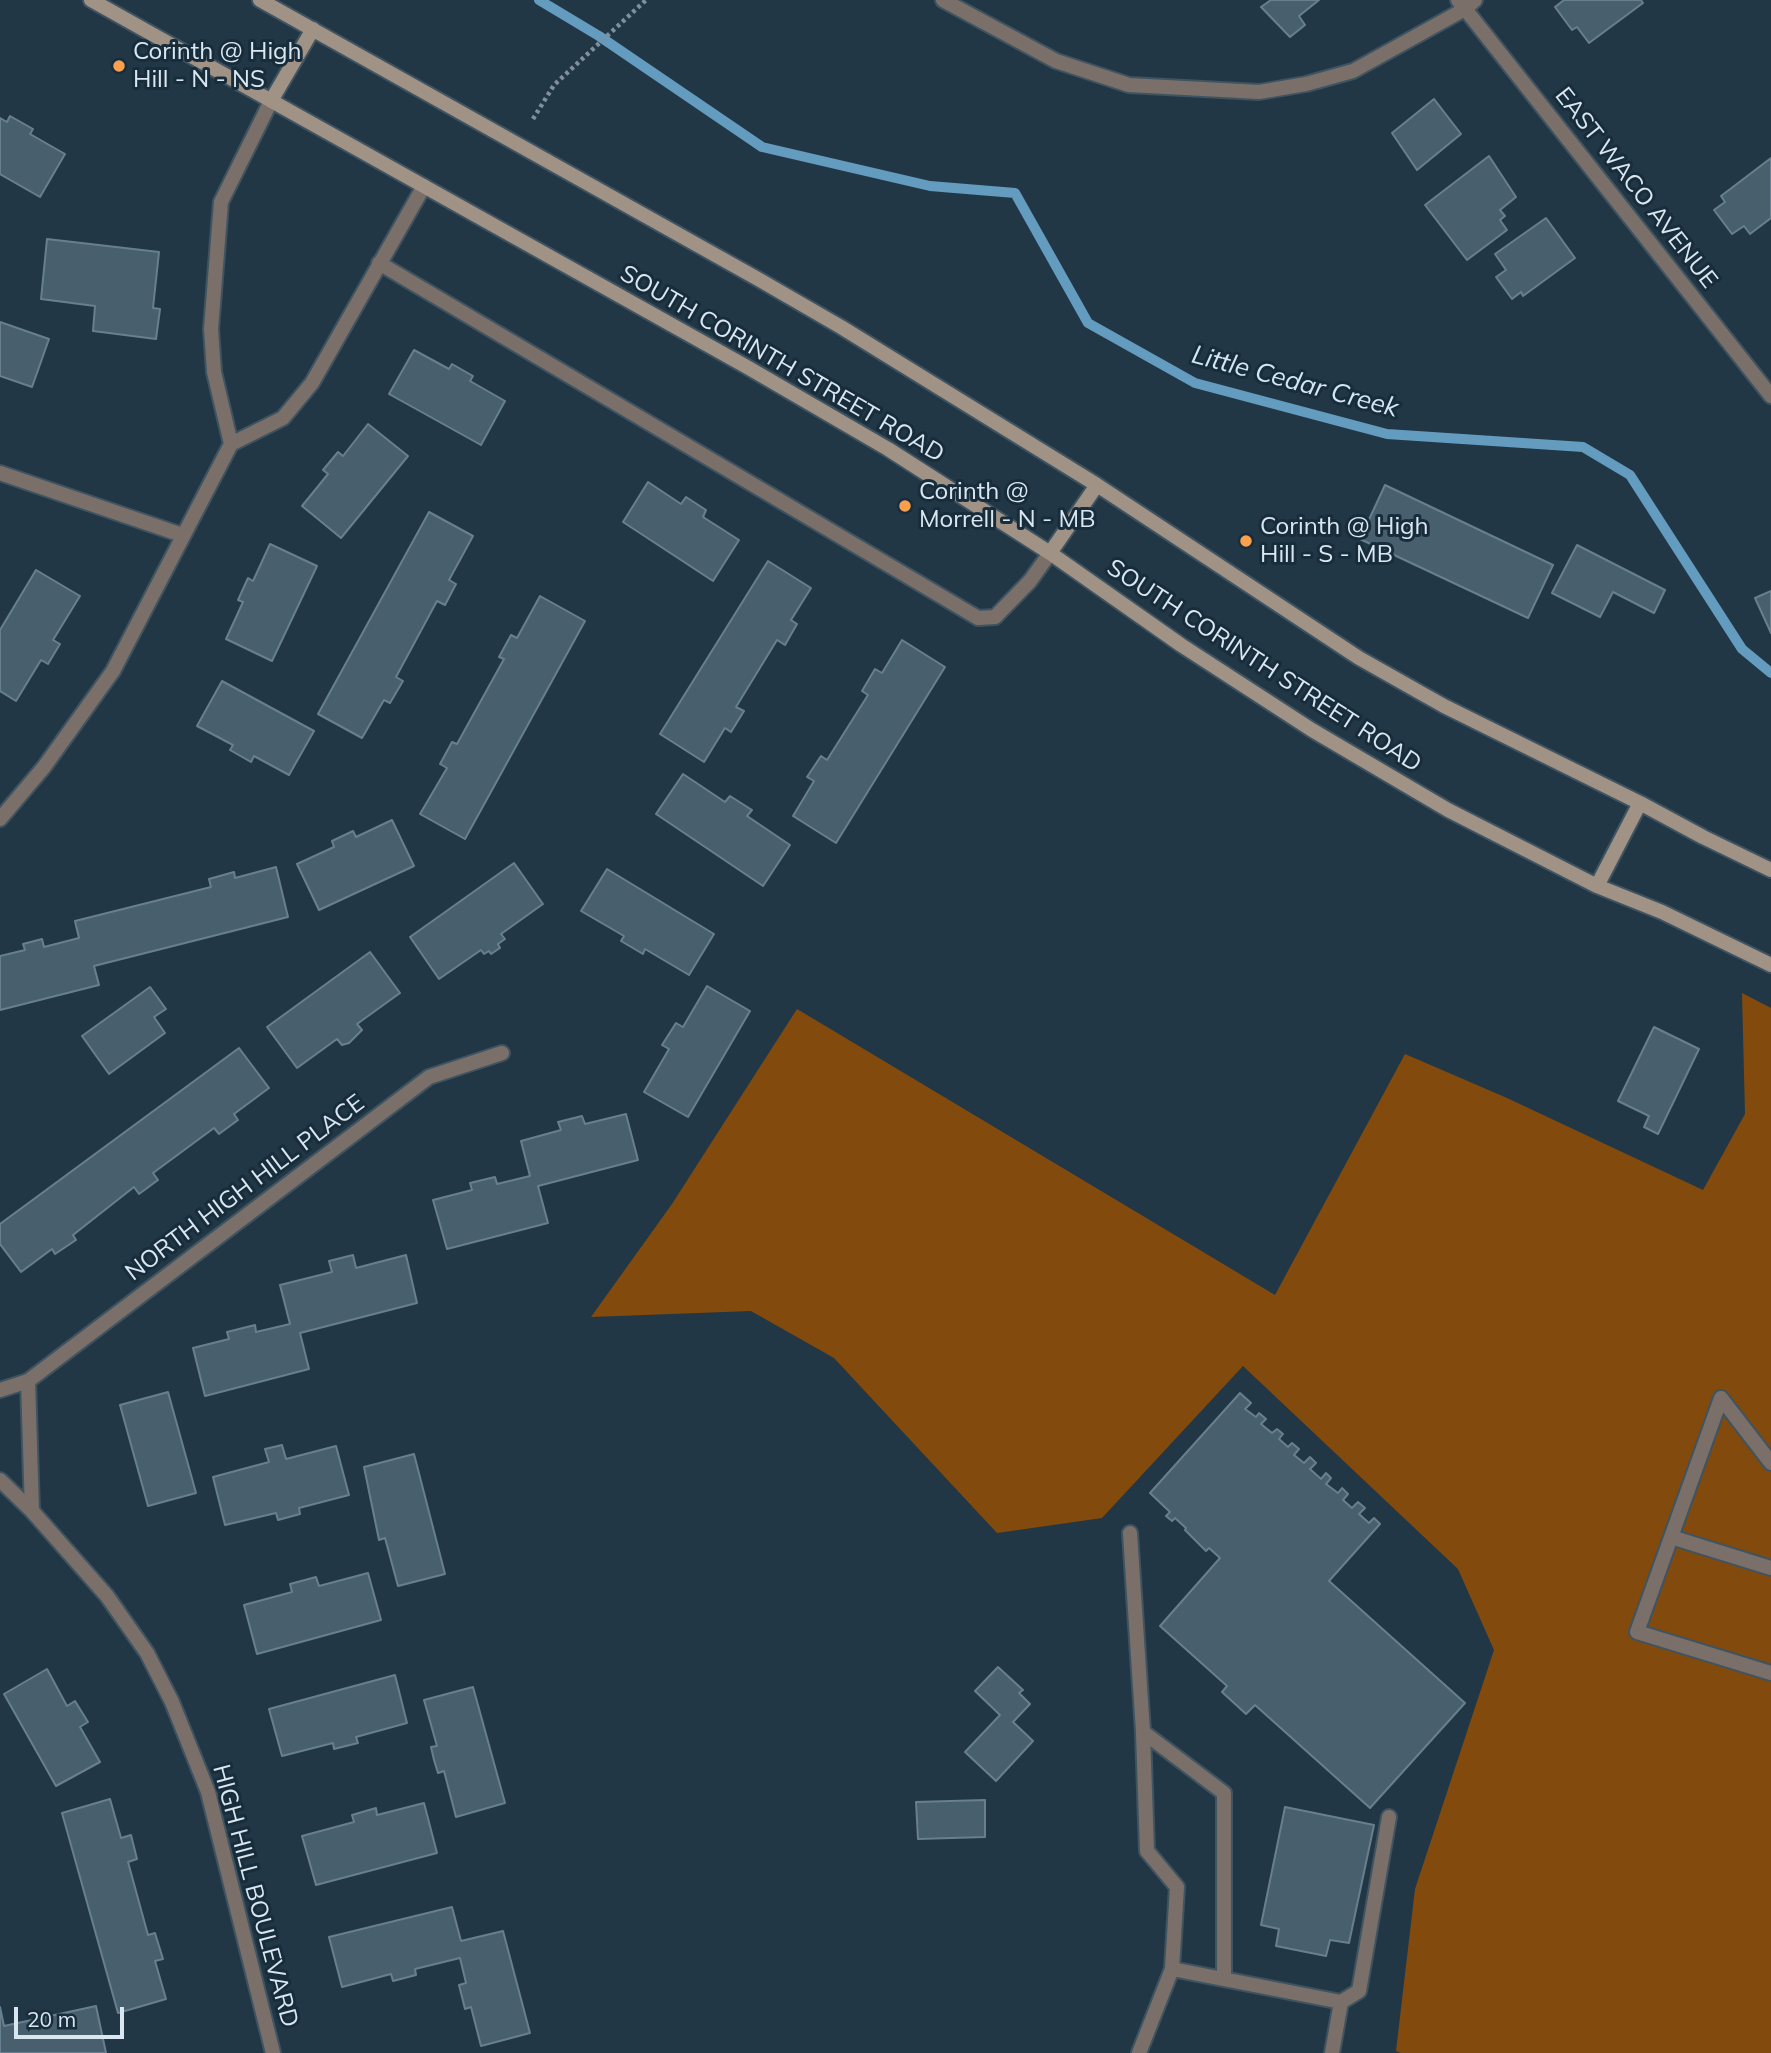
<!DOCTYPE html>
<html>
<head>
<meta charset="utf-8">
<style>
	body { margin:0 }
	#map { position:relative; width:1771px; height:2053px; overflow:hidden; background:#223746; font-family:Mulish,sans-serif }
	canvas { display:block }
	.scale { position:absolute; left:14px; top:2007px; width:110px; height:32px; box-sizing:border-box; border:4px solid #dae6f0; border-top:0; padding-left:9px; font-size:21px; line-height:24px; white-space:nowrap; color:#dae6f0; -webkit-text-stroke:5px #182d3b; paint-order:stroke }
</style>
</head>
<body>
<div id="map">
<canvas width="1771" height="2053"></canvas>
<div class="scale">20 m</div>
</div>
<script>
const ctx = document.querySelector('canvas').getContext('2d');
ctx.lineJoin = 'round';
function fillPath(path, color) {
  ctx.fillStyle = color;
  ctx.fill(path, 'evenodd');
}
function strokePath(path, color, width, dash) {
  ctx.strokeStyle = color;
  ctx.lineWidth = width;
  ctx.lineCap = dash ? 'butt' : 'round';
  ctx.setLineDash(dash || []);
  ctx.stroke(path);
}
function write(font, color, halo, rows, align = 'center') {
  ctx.font = font + ' Mulish,sans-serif';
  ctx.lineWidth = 6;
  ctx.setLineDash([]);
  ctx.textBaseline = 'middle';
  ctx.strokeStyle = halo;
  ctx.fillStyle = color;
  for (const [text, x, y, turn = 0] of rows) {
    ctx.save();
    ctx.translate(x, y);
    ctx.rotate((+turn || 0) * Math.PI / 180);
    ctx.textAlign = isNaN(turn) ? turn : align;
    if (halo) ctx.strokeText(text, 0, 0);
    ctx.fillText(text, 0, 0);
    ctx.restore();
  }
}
fillPath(new Path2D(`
	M 1742,993 L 1771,1008 L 1771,2053 L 1401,2053 L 1396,2051 L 1415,1889 L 1494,1650 L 1458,1569 L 1243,1366 L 1102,1518 L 997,1533 L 834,1358 L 751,1311 L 591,1317 L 672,1204 L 797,1009 L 1275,1295 L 1405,1054 L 1507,1098 L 1703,1190 L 1745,1114 Z`), '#834a0d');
strokePath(new Path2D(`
	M 539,0 L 599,36 L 762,147 L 930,186 L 1015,193 L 1088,323 L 1195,383 L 1387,434 L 1583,447 L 1630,475 L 1742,649 L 1771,673`), '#649cc0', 10);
const building = new Path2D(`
	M 1271,0 L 1319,0 L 1299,16 L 1305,25 L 1290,37 L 1261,7 Z
	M 1564,0 L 1641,0 L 1643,3 L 1589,43 L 1577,27 L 1572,30 L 1555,7 Z
	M 1434,99 L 1461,134 L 1417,170 L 1392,133 Z
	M 10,116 L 33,129 L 30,134 L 65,154 L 40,197 L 0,174 L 0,118 L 7,122 Z
	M 1489,156 L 1516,197 L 1500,210 L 1505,216 L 1500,220 L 1507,230 L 1467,260 L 1425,205 Z
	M 1771,158 L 1771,218 L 1750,234 L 1744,226 L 1732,234 L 1714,210 L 1725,202 L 1721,196 Z
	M 1546,218 L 1575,258 L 1523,296 L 1521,292 L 1512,299 L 1496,277 L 1506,270 L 1495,254 Z
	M 47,239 L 159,252 L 153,308 L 160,309 L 156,339 L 93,331 L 95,306 L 41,299 Z
	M 0,322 L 49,339 L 32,387 L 0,376 Z
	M 414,350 L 449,369 L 452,364 L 473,376 L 470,381 L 505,401 L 481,445 L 389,394 Z
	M 368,424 L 408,456 L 341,538 L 302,506 L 328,474 L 323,470 L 338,452 L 343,456 Z
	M 648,482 L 681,504 L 686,497 L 706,510 L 703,517 L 739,540 L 713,581 L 623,522 Z
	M 1385,485 L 1553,565 L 1528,618 L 1360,539 Z
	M 429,512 L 473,536 L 449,580 L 456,584 L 445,605 L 437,601 L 396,677 L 403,681 L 390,703 L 384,700 L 362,738 L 318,714 Z
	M 270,544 L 317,566 L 272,661 L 226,639 L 243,602 L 238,600 L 248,578 L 253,581 Z
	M 1577,545 L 1665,590 L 1654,613 L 1613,592 L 1600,617 L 1552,593 Z
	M 768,561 L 811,588 L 791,620 L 797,624 L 785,645 L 777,640 L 736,707 L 744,711 L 731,732 L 725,728 L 704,762 L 660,734 Z
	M 36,570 L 80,596 L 53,640 L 60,644 L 48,664 L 41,660 L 16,701 L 0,691 L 0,630 Z
	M 1771,591 L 1771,633 L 1755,598 Z
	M 540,596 L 585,621 L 465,839 L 420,814 L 447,768 L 440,764 L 452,742 L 457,744 L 504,659 L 499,657 L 511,635 L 517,638 Z
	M 902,640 L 945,667 L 836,843 L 793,816 L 814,781 L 807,777 L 821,756 L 827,760 L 868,695 L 862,691 L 875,669 L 882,673 Z
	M 222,681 L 314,731 L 289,775 L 254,756 L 251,762 L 230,750 L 233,745 L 197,726 Z
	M 683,774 L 725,802 L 730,796 L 752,810 L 747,816 L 790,845 L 763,886 L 656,814 Z
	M 392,820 L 414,866 L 319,910 L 297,864 L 334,847 L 332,841 L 353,831 L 356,837 Z
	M 514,863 L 543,904 L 501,934 L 505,939 L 498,944 L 500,948 L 491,954 L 489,951 L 484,954 L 481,950 L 439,979 L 410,937 Z
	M 276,867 L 288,917 L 94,966 L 99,985 L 0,1010 L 0,956 L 25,950 L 23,944 L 42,939 L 44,947 L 79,938 L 75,921 L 211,887 L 209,879 L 234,872 L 235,878 Z
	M 607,869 L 714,934 L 689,975 L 645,949 L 643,954 L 621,941 L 624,936 L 581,911 Z
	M 370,952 L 400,993 L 357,1024 L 362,1030 L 349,1043 L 342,1045 L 337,1039 L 297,1068 L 267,1027 Z
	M 707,986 L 750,1011 L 688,1117 L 644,1092 L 669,1049 L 662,1045 L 676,1023 L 683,1027 Z
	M 150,987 L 166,1009 L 154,1017 L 165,1033 L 109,1074 L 82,1036 Z
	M 1654,1027 L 1699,1049 L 1658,1134 L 1644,1127 L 1649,1116 L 1618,1101 Z
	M 239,1048 L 269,1088 L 234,1114 L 238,1120 L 219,1134 L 214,1128 L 153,1173 L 158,1180 L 139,1194 L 134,1187 L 73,1235 L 76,1240 L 55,1254 L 52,1249 L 21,1272 L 0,1244 L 0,1224 Z
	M 626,1114 L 638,1160 L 538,1186 L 548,1223 L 447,1249 L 433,1200 L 472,1190 L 470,1183 L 495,1177 L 497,1184 L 530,1176 L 521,1141 L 561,1130 L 558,1122 L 582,1116 L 585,1124 Z
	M 353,1255 L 356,1268 L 406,1255 L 417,1303 L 300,1333 L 309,1369 L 205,1396 L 193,1348 L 229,1339 L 227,1332 L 255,1325 L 256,1332 L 290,1324 L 280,1285 L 332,1272 L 329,1261 Z
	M 168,1392 L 196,1493 L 148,1506 L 120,1405 Z
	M 1240,1393 L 1251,1403 L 1245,1409 L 1256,1417 L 1259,1413 L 1266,1419 L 1261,1424 L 1272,1433 L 1277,1429 L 1283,1434 L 1279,1439 L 1288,1447 L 1292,1443 L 1299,1449 L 1294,1455 L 1304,1463 L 1310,1457 L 1316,1463 L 1310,1469 L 1321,1479 L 1326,1473 L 1331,1478 L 1326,1484 L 1338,1493 L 1342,1488 L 1348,1494 L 1343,1500 L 1352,1508 L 1358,1502 L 1365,1508 L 1359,1514 L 1369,1523 L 1374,1518 L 1380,1524 L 1329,1581 L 1465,1703 L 1370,1808 L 1255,1705 L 1246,1714 L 1222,1692 L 1227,1686 L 1160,1626 L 1220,1558 L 1209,1548 L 1206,1551 L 1185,1530 L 1186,1528 L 1175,1518 L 1172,1521 L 1166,1516 L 1170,1512 L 1150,1493 Z
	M 282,1445 L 286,1459 L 336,1446 L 349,1495 L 299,1508 L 300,1514 L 278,1520 L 276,1513 L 225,1525 L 213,1477 L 269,1462 L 265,1449 Z
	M 414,1454 L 445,1574 L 398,1586 L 385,1538 L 379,1540 L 364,1467 Z
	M 368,1573 L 381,1620 L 257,1654 L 244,1605 L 292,1592 L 290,1584 L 316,1577 L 319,1586 Z
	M 998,1667 L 1023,1690 L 1019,1693 L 1030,1704 L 1013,1722 L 1033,1741 L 996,1781 L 965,1752 L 1000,1715 L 975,1691 Z
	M 47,1669 L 67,1706 L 75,1701 L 88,1722 L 80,1727 L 100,1762 L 56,1786 L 4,1694 Z
	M 395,1675 L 407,1723 L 356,1737 L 358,1743 L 334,1749 L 333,1743 L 282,1756 L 269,1709 Z
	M 473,1687 L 505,1803 L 456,1817 L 444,1771 L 438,1773 L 434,1760 L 431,1747 L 437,1746 L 424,1700 Z
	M 110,1799 L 121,1838 L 131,1835 L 137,1859 L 128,1862 L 148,1935 L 155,1933 L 163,1959 L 155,1961 L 166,1999 L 118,2013 L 62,1813 Z
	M 985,1800 L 985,1837 L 918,1839 L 916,1802 Z
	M 424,1803 L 437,1853 L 316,1885 L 302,1836 L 354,1822 L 352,1815 L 376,1808 L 377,1815 Z
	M 1285,1807 L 1374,1825 L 1349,1943 L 1330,1940 L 1326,1956 L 1276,1946 L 1279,1929 L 1261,1925 Z
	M 452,1907 L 461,1941 L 503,1931 L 530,2033 L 481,2046 L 471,2007 L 465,2009 L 459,1985 L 466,1983 L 460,1958 L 415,1969 L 416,1975 L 393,1981 L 391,1974 L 342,1987 L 329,1937 Z
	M 96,2006 L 106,2053 L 0,2053 L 0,2007 L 4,2026 Z`);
fillPath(building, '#485f6e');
strokePath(building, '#687f8f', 2);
const lane = new Path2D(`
	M 379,263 L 978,618 L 995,617 L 1030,581 L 1050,553
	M 1771,1463 L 1721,1398 L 1637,1632 L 1771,1673
	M 1130,1533 L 1143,1732 L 1147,1851 L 1177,1887 L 1172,1969 L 1139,2053
	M 1671,1537 L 1771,1568
	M 1143,1732 L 1224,1793 L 1224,1979
	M 1172,1969 L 1341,2002 L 1332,2053
	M 1341,2002 L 1359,1991 L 1389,1817`);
const street = new Path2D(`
	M 943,0 L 1056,61 L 1129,85 L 1259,92 L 1306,84 L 1353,71 L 1465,9 L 1475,0
	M 1458,0 L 1771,396
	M 231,444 L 214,372 L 211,329 L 221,202 L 271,101
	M 0,473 L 182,535
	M 0,819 L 44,767 L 113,671 L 231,444 L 283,418 L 312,383 L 424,186
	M 28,1381 L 32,1511
	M 0,1390 L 28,1381 L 429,1077 L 502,1053
	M 0,1480 L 32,1511 L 107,1596 L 147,1653 L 172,1702 L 208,1792 L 273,2053`);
const secondary = new Path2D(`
	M 91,0 L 747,367 L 888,449 L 1050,553 L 1181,645 L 1312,730 L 1448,810 L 1597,886 L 1662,912 L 1771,965
	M 260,0 L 758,279 L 841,327 L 1097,485 L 1359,658 L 1444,706 L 1640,803 L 1703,837 L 1771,870
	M 271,101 L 313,29
	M 1050,553 L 1097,485
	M 1597,886 L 1640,803`);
strokePath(lane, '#3f5361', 18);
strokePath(street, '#3f5361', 18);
strokePath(secondary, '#3f5361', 18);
strokePath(new Path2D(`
	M 533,119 L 554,85 L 646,0`), '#80909d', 4.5, [3.5, 3.5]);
strokePath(lane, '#7a7069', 14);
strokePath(street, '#7a7069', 14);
strokePath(secondary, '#a19286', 14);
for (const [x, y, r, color] of [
	[119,66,7,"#fa9f4e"],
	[905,506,7,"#fa9f4e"],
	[1246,541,7,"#fa9f4e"]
]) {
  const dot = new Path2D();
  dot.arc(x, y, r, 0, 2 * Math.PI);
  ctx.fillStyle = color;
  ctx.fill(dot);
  strokePath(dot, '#182d3b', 2.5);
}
write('24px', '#dae6f0', '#182d3b', [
	["Corinth @ High",133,52],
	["Hill - N - NS",133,80],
	["Corinth @",919,492],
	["Morrell - N - MB",919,520],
	["Corinth @ High",1260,527],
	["Hill - S - MB",1260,555]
], 'left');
write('24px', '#dae6f0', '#182d3b', [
	["EAST WACO AVENUE",1636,188,52],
	["SOUTH CORINTH STREET ROAD",782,364,30],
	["SOUTH CORINTH STREET ROAD",1264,666,33],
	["NORTH HIGH HILL PLACE",245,1188,-37],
	["HIGH HILL BOULEVARD",255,1896,75]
]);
write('italic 26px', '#d4e6f3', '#182d3b', [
	["Little Cedar Creek",1295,382,15]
]);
</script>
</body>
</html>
